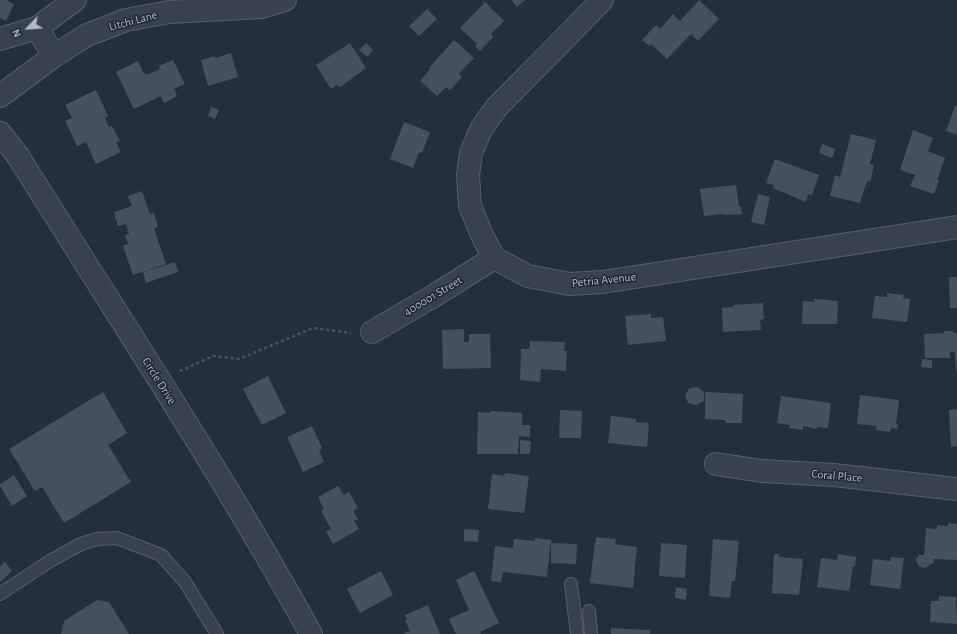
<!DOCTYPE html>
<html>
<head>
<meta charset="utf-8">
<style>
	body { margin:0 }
	#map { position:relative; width:957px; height:634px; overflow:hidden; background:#242f3e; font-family:"Alegreya Sans",sans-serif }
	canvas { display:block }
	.north { position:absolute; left:8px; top:8px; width:40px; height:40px; -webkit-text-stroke:3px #1d2633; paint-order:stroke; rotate:245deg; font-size:11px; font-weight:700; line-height:16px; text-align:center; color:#b4bcc9 }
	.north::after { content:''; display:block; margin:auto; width:14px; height:18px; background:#b4bcc9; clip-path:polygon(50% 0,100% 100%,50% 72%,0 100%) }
</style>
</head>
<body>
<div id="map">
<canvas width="957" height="634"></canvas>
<div class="north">N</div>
</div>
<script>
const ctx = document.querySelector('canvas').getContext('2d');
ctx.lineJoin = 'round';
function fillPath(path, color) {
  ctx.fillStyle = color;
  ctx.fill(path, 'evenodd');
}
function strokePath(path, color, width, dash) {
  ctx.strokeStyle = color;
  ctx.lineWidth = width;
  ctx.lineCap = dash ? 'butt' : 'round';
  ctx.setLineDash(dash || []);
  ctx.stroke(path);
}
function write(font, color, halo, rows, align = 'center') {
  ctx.font = font + ' "Alegreya Sans",sans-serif';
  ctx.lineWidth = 3;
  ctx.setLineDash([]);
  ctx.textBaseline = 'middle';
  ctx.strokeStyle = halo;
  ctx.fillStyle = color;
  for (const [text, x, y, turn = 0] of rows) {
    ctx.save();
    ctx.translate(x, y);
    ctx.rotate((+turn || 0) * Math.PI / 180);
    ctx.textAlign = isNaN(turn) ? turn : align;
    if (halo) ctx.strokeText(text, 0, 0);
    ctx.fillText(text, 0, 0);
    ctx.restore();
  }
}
fillPath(new Path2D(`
	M 0,0 L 8,0 L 7,1 L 14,4 L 6,21 L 0,18 Z
	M 511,0 L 525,0 L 517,7 Z
	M 699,0 L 719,19 L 698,41 L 691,34 L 667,59 L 651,44 L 649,46 L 642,40 L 656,25 L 660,29 L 673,14 L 680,21 Z
	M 485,2 L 504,21 L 491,34 L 493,37 L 480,51 L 475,46 L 477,44 L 460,28 Z
	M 427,9 L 437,19 L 419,36 L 409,26 Z
	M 454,40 L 474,58 L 459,74 L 462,77 L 450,90 L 446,87 L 437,96 L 420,81 L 430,69 L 429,68 Z
	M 350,43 L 366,68 L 340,87 L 337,85 L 331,89 L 316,65 Z
	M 366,43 L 373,50 L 367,57 L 359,50 Z
	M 231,53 L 238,77 L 208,86 L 201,60 L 215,56 L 215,58 Z
	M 173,60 L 185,84 L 174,89 L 177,96 L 164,103 L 161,96 L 134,109 L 116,72 L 138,61 L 144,74 L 145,73 L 146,75 L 160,69 L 159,66 Z
	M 96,90 L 108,116 L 105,118 L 109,127 L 112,126 L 120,141 L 116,142 L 121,152 L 96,164 L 86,142 L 77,146 L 65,121 L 72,118 L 65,105 Z
	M 955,106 L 957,106 L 957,135 L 946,131 Z
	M 211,107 L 219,110 L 215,119 L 208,116 Z
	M 404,122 L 430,132 L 422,153 L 419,152 L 413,168 L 390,159 Z
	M 913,130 L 933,138 L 928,151 L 945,158 L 937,180 L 939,180 L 934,194 L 910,186 L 915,175 L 900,170 Z
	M 851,134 L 876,140 L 870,164 L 874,165 L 870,182 L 867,181 L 860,203 L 830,196 L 835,175 L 840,177 Z
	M 822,144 L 835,149 L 832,158 L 819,153 Z
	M 775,159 L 819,175 L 812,195 L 808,194 L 806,202 L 773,188 L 774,185 L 766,183 Z
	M 736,185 L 739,207 L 741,207 L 742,214 L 725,215 L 723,214 L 704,216 L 700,189 Z
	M 142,191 L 150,214 L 154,213 L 158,227 L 154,228 L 166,264 L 133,275 L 123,246 L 128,244 L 125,235 L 129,234 L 126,224 L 118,226 L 114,212 L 132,206 L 128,196 Z
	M 758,194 L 770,197 L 764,225 L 751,222 Z
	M 175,262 L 178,272 L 146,283 L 143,272 Z
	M 949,277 L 957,277 L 957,308 L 950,308 Z
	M 887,293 L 904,295 L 903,298 L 910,299 L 907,322 L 872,318 L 875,296 L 887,297 Z
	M 814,299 L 831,300 L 831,301 L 838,301 L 837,324 L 802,324 L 803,301 L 815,302 Z
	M 763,303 L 764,319 L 760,320 L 761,330 L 723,332 L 722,308 L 734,307 L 734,305 Z
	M 651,314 L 651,318 L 663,317 L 666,341 L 628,345 L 625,316 Z
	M 464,329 L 464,342 L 469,342 L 469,334 L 490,334 L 491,368 L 443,369 L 442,330 Z
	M 944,331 L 954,331 L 954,333 L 957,333 L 957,371 L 956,371 L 955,352 L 950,352 L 950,358 L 925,358 L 924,334 L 944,333 Z
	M 530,341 L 565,342 L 564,351 L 567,351 L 566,371 L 541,369 L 540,382 L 520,380 L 521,349 L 529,349 Z
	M 922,359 L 932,360 L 932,368 L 921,367 Z
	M 268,376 L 286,413 L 262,425 L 243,389 Z
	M 698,387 L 704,392 L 704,401 L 696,405 L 688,403 L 685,395 L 690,388 Z
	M 103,392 L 127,433 L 108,445 L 131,482 L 64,523 L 42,487 L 35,491 L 9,449 Z
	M 705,392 L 743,394 L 742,423 L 726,423 L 725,420 L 705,419 Z
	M 860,395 L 899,400 L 896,424 L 898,425 L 897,429 L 891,428 L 890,432 L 876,430 L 877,426 L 857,424 Z
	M 781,396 L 831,403 L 828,428 L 817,427 L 817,429 L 803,426 L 803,430 L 789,428 L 790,425 L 777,423 Z
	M 957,409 L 957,446 L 951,447 L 949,410 Z
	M 560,410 L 582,411 L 581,438 L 559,438 Z
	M 490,411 L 522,413 L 522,425 L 530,425 L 530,437 L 519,436 L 518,454 L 477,454 L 478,412 L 490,413 Z
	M 611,416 L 636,419 L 636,422 L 649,423 L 647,447 L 608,443 Z
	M 312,426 L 322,448 L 319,450 L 324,462 L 303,472 L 287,437 Z
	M 520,440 L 531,441 L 530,454 L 520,454 Z
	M 505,473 L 529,476 L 524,513 L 488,509 L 492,474 L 504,476 Z
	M 14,475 L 27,496 L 12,506 L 0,486 L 0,484 Z
	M 338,486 L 344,495 L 349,492 L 358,508 L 353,511 L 358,519 L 354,521 L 359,529 L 333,544 L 326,532 L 331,529 L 321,511 L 324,509 L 318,497 Z
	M 948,523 L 957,524 L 957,560 L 934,559 L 933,564 L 930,564 L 926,568 L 920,567 L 917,563 L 916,559 L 919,555 L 924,555 L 926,528 L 937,529 L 937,525 L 948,526 Z
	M 464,529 L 479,530 L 478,542 L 464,541 Z
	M 596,537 L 616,539 L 615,544 L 637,547 L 633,588 L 590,583 L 595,542 L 596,543 Z
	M 535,538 L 551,540 L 547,577 L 503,572 L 501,582 L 491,581 L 495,546 L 513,548 L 514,539 L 535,541 Z
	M 713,539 L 739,541 L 735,581 L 732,581 L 730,598 L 709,596 Z
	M 551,543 L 577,544 L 576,564 L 551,563 Z
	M 661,543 L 687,545 L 685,578 L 659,576 Z
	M 774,554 L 779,554 L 779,557 L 803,559 L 799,595 L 772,593 Z
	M 838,554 L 856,557 L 855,566 L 853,566 L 849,591 L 817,587 L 821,558 L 837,560 Z
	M 891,557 L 904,558 L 900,589 L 870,585 L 873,559 L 890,561 Z
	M 5,562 L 12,571 L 0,582 L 0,567 Z
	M 381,571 L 393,595 L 360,613 L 347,589 Z
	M 474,571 L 499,623 L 480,632 L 481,634 L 456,634 L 449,619 L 469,610 L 456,580 Z
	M 676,587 L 687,589 L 686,600 L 675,598 Z
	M 956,594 L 957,624 L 930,622 L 931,601 L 939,601 L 939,596 L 956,597 Z
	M 97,600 L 109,602 L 129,634 L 61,634 L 64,621 Z
	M 428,605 L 440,634 L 402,634 L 410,631 L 405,620 L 407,620 L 405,615 Z
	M 611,628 L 650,630 L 650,634 L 611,634 Z`), '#455162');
const lane = new Path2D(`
	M 571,584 L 577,634
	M 0,594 L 50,561 L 81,544 L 97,539 L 117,538 L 161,555 L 185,582 L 217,634
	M 589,611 L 591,634`);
const street = new Path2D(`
	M 602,0 L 571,32 L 496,108 L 481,129 L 471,153 L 468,175 L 470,206 L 482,235 L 494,258 L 528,276 L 569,284 L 603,282 L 957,227
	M 0,39 L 37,28
	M 54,56 L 37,28 L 75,0
	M 0,96 L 54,56 L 87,35 L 126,20 L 169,12 L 261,7 L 285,0
	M 0,133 L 18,156 C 117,315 221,471 311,634
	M 372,332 L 432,297 L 494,258
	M 716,464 L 762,471 L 834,475 L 957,489`);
strokePath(lane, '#565f6c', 14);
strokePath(street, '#565f6c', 24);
strokePath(new Path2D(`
	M 180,371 L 213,356 L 239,359 L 313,328 L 351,333`), '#44595c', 2.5, [3, 3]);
strokePath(lane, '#38414e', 12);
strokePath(street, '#38414e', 22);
write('12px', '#b4bcc9', '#1d2633', [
	["Litchi Lane",133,21,-15],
	["Petria Avenue",604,280,-6],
	["400001 Street",433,296,-31],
	["Circle Drive",159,381,58],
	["Coral Place",837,476,5]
]);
</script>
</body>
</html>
